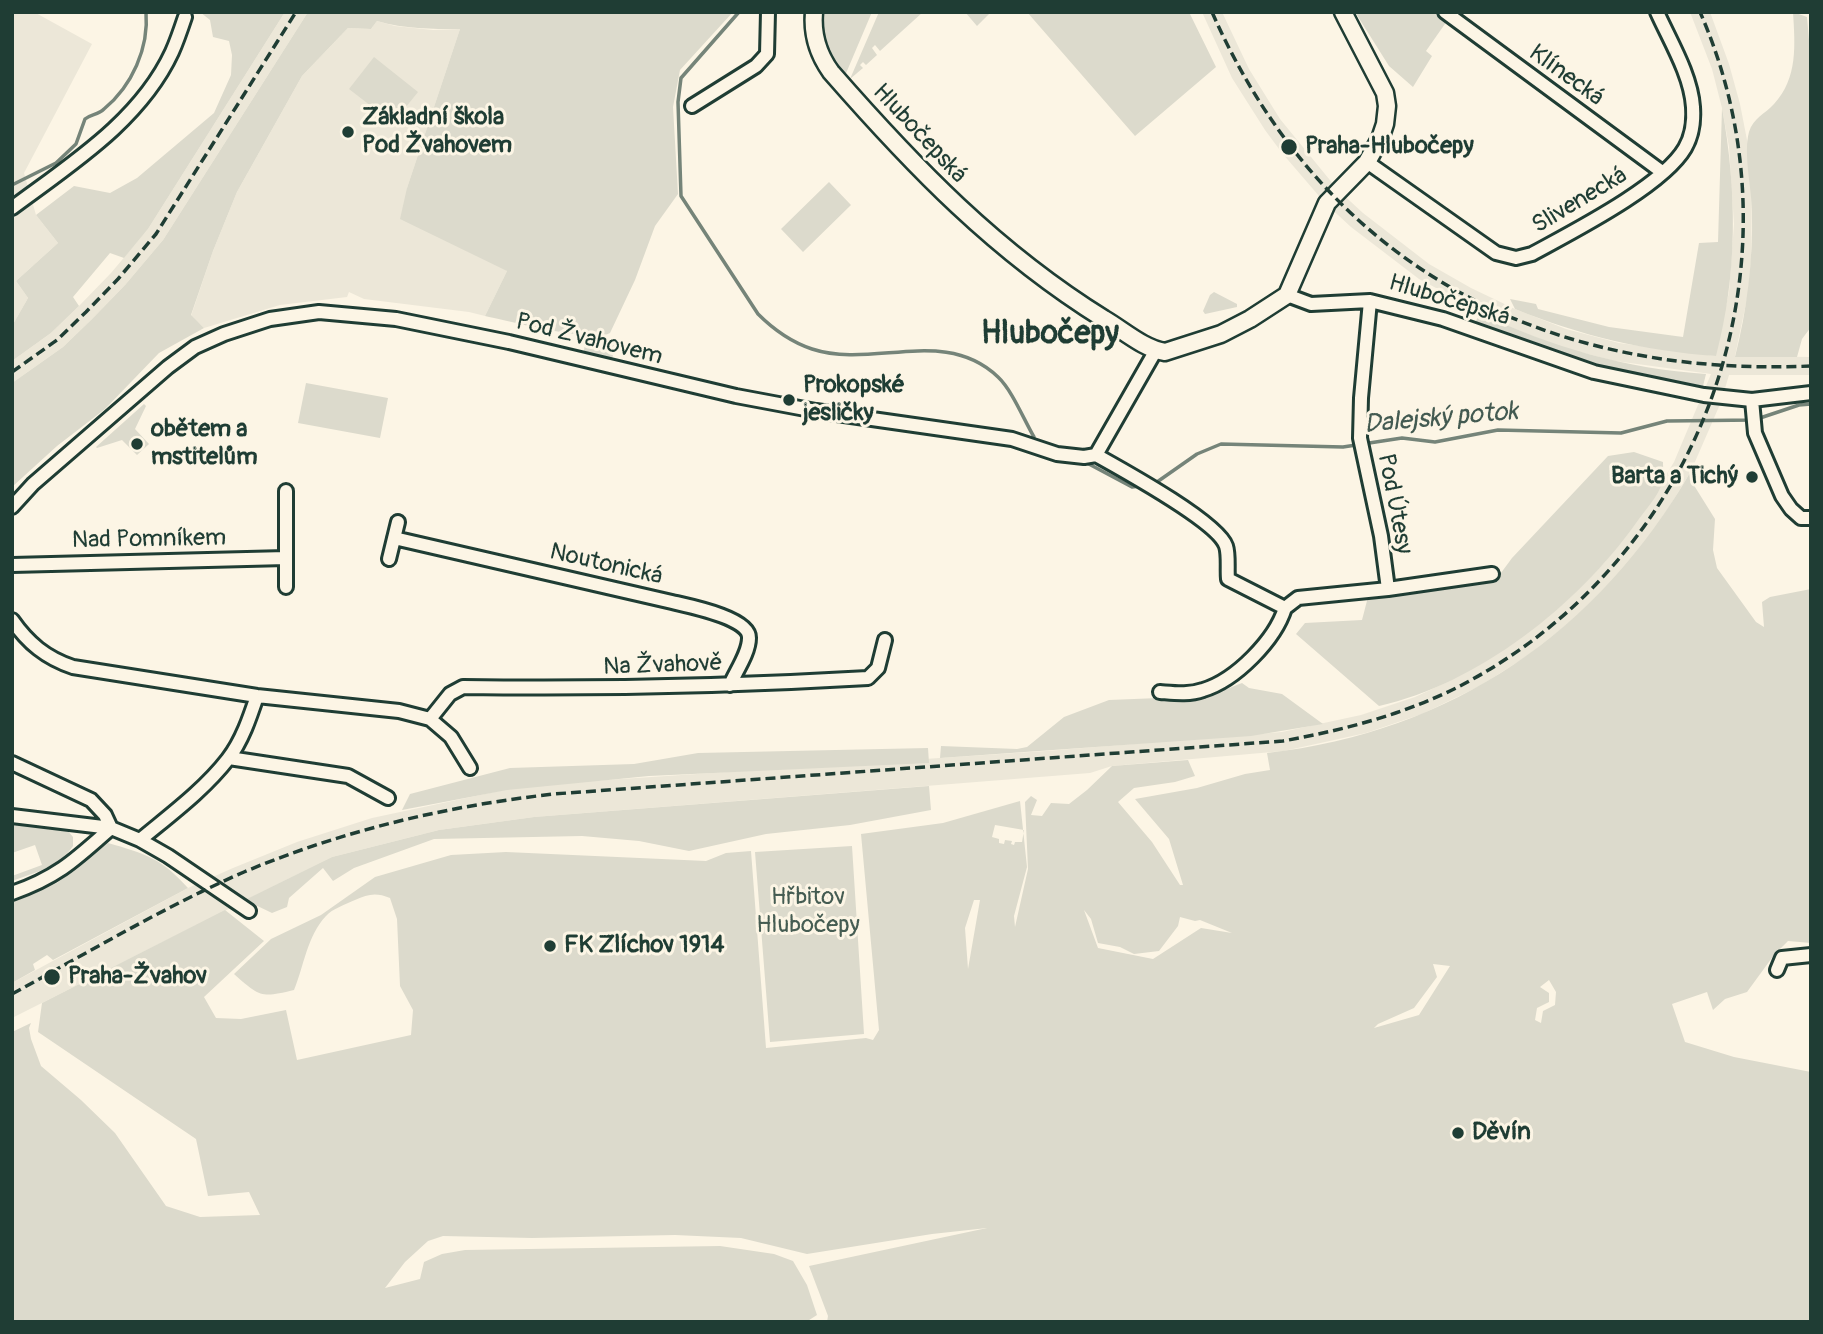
<!DOCTYPE html>
<html>
<head>
<meta charset="utf-8">
<style>
	body { margin:0 }
	#map { position:relative; width:1823px; height:1334px; overflow:hidden; background:#fcf5e5; font-family:Pangolin,sans-serif }
	canvas { display:block }
	.frame { position:absolute; inset:0; border:14px solid #1f3d34; pointer-events:none }
</style>
</head>
<body>
<div id="map">
<canvas width="1823" height="1334"></canvas>
<div class="frame"></div>
</div>
<script>
const ctx = document.querySelector('canvas').getContext('2d');
ctx.lineJoin = 'round';
function fillPath(path, color) {
  ctx.fillStyle = color;
  ctx.fill(path, 'evenodd');
}
function strokePath(path, color, width, dash) {
  ctx.strokeStyle = color;
  ctx.lineWidth = width;
  ctx.lineCap = dash ? 'butt' : 'round';
  ctx.setLineDash(dash || []);
  ctx.stroke(path);
}
function write(font, color, halo, rows, align = 'center') {
  ctx.font = font + ' Pangolin,sans-serif';
  ctx.lineWidth = 6;
  ctx.setLineDash([]);
  ctx.textBaseline = 'middle';
  ctx.strokeStyle = halo;
  ctx.fillStyle = color;
  for (const [text, x, y, turn = 0] of rows) {
    ctx.save();
    ctx.translate(x, y);
    ctx.rotate((+turn || 0) * Math.PI / 180);
    ctx.textAlign = isNaN(turn) ? turn : align;
    if (halo) ctx.strokeText(text, 0, 0);
    ctx.fillText(text, 0, 0);
    ctx.restore();
  }
}
fillPath(new Path2D(`
	M 14,12 L 34,12 L 92,44 L 24,173 L 36,215 L 58,243 L 16,281 L 28,298 L 12,326 Z
	M 285,12 L 308,12 L 163,240 L 125,285 L 92,319 L 63,347 L 12,383 L 12,361 L 51,333 L 79,306 L 111,273 L 148,229 Z
	M 1202,12 L 1222,12 L 1249,69 L 1280,119 L 1338,190 L 1363,213 L 1429,264 L 1471,288 L 1515,309 L 1566,329 L 1619,343 L 1715,356 L 1729,292 L 1734,224 L 1729,147 L 1722,108 L 1712,69 L 1690,12 L 1710,12 L 1729,64 L 1740,104 L 1748,145 L 1752,191 L 1751,260 L 1748,294 L 1735,356 L 1811,357 L 1811,375 L 1729,375 L 1721,402 L 1691,471 L 1662,519 L 1641,548 L 1618,575 L 1574,619 L 1527,656 L 1480,686 L 1422,714 L 1366,733 L 1284,751 L 1112,766 L 1090,773 L 534,817 L 439,830 L 332,857 L 12,1018 L 12,983 L 188,888 L 233,868 L 297,842 L 372,818 L 513,788 L 545,784 L 1046,751 L 1282,732 L 1361,715 L 1415,697 L 1445,683 L 1516,641 L 1561,605 L 1604,563 L 1646,508 L 1674,462 L 1711,374 L 1615,361 L 1560,347 L 1508,326 L 1419,279 L 1351,227 L 1325,203 L 1282,153 L 1265,130 L 1232,78 Z
	M 377,21 L 395,26 L 433,30 L 460,29 L 407,188 L 507,271 L 485,316 L 469,312 L 364,299 L 349,292 L 347,297 L 280,305 L 204,328 L 191,316 L 213,251 L 237,192 L 302,76 L 348,28 L 371,29 Z`), '#ece7d8');
fillPath(new Path2D(`
	M 200,12 L 285,12 L 148,229 L 124,258 L 110,253 L 73,297 L 79,306 L 51,333 L 12,361 L 12,326 L 28,298 L 16,281 L 58,243 L 36,215 L 74,186 L 110,193 L 137,178 L 214,113 L 231,75 L 232,55 L 229,41 L 213,37 L 210,20 Z
	M 308,12 L 733,12 L 680,70 L 673,107 L 678,194 L 655,226 L 635,280 L 610,333 C 592,343 509,321 485,316 L 507,271 L 400,219 L 407,188 L 460,29 C 431,29 405,29 377,21 L 371,29 L 348,28 L 302,76 L 237,192 L 213,251 L 191,315 L 204,328 L 159,353 L 105,409 L 57,446 L 12,487 L 12,383 L 63,347 L 92,319 L 125,285 L 163,240 Z
	M 823,12 L 872,12 L 844,78 C 826,62 821,34 823,12 Z
	M 879,12 L 923,12 L 880,51 L 875,45 L 872,48 L 877,55 L 866,65 L 863,62 L 860,65 L 863,68 L 850,79 Z
	M 965,12 L 991,12 L 977,26 Z
	M 1027,12 L 1189,12 L 1216,67 L 1135,136 Z
	M 1355,12 L 1434,12 L 1447,21 L 1426,51 L 1432,56 L 1413,87 L 1389,66 Z
	M 1793,12 L 1807,17 L 1811,62 L 1811,327 L 1802,339 L 1797,357 L 1735,357 C 1747,310 1753,261 1752,212 C 1752,189 1743,154 1749,132 C 1753,118 1765,114 1774,104 C 1798,78 1795,45 1793,12 Z
	M 374,57 L 418,92 L 393,123 L 349,89 Z
	M 1722,108 C 1737,191 1738,273 1716,356 C 1644,351 1582,336 1515,309 L 1510,299 L 1536,304 L 1538,309 L 1609,327 L 1683,337 L 1699,243 L 1718,242 Z
	M 829,182 L 851,205 L 803,252 L 781,229 Z
	M 1214,292 L 1237,304 L 1237,307 L 1205,314 L 1203,311 L 1210,295 Z
	M 1480,313 C 1551,347 1627,369 1706,374 L 1703,386 L 1598,365 L 1475,323 Z
	M 615,340 L 612,361 L 583,359 L 585,342 Z
	M 306,383 L 388,398 L 380,438 L 298,423 Z
	M 144,404 L 146,406 L 135,429 L 149,444 L 137,455 L 122,440 L 97,448 L 96,447 Z
	M 1634,452 L 1663,462 C 1663,468 1664,477 1662,483 C 1658,497 1644,511 1636,523 C 1578,605 1478,684 1379,706 L 1296,634 L 1305,623 L 1362,620 L 1368,597 L 1498,577 L 1512,558 L 1608,456 Z
	M 1691,471 L 1695,487 L 1715,519 L 1713,550 L 1717,568 L 1756,622 L 1764,627 L 1762,602 L 1770,597 L 1811,589 L 1811,943 L 1788,941 L 1774,955 L 1747,992 L 1725,999 L 1713,1010 L 1707,992 L 1672,1004 L 1685,1042 L 1734,1057 L 1811,1072 L 1811,1322 L 827,1322 L 828,1316 L 809,1266 L 987,1228 L 932,1234 L 807,1254 L 741,1238 L 675,1235 L 532,1238 L 443,1236 L 428,1241 L 405,1262 L 385,1288 L 420,1279 L 424,1262 L 442,1254 L 465,1250 L 720,1246 L 774,1254 L 793,1261 L 807,1285 L 817,1315 L 806,1322 L 12,1322 L 12,1032 L 31,1023 L 29,1028 L 31,1039 L 41,1066 L 81,1100 L 115,1133 L 166,1206 L 200,1217 L 260,1215 L 249,1192 L 208,1196 L 196,1139 L 38,1032 L 42,1003 L 225,910 L 264,941 L 204,997 L 216,1018 L 241,1019 L 286,1010 L 297,1060 L 411,1035 L 413,1010 L 400,986 L 397,919 L 390,898 C 376,892 368,894 355,900 C 346,904 332,909 326,916 C 307,936 304,966 294,990 C 261,998 260,997 234,974 L 271,939 L 321,915 L 375,877 L 451,855 L 506,852 L 706,861 L 726,853 L 751,851 L 766,1048 L 866,1038 L 873,1040 L 879,1030 L 861,834 L 943,823 L 1020,801 L 1027,867 L 1014,916 L 1015,927 L 1028,869 L 1025,802 L 1031,796 L 1037,800 L 1031,815 L 1042,816 L 1051,803 L 1069,804 L 1087,790 L 1112,766 L 1188,760 L 1195,776 L 1175,782 L 1134,788 L 1118,802 L 1152,842 L 1180,885 L 1183,885 L 1169,839 L 1135,799 L 1197,788 L 1245,774 L 1270,770 L 1267,753 C 1453,732 1598,632 1691,471 ZM 995,825 L 1024,830 L 1022,842 L 1015,842 L 1014,845 L 1011,844 L 1012,841 L 1005,840 L 1004,844 L 999,843 L 999,839 L 992,837 ZM 974,900 L 980,900 L 968,969 L 965,928 ZM 1084,910 L 1091,919 L 1098,943 L 1120,947 L 1134,954 L 1159,951 L 1178,926 L 1180,917 L 1195,921 L 1200,920 L 1232,933 L 1201,928 L 1153,959 L 1098,948 ZM 1433,964 L 1450,966 L 1419,1015 L 1374,1028 L 1378,1024 L 1414,1008 L 1437,977 ZM 1549,980 L 1556,992 L 1555,1005 L 1543,1011 L 1541,1023 L 1535,1020 L 1537,1008 L 1549,1002 L 1549,993 L 1540,987 Z
	M 1242,683 L 1249,688 L 1282,694 L 1323,724 L 1251,736 L 940,758 L 941,746 L 1017,749 L 1027,747 L 1064,717 L 1109,700 L 1209,696 Z
	M 928,748 L 929,763 L 649,776 L 507,790 L 402,810 L 410,794 L 510,768 L 634,764 L 698,753 Z
	M 929,786 L 931,810 L 850,825 L 766,834 L 689,851 L 639,841 L 582,836 L 434,839 L 354,868 L 333,881 L 323,868 L 289,898 L 287,907 L 272,913 L 245,900 L 332,857 L 439,830 L 534,817 Z
	M 12,824 L 68,831 L 73,837 L 73,846 C 59,867 34,873 12,881 L 12,876 L 42,865 L 35,845 L 12,853 Z
	M 108,843 C 146,854 161,858 188,888 L 53,960 L 47,955 L 33,964 L 35,970 L 12,983 L 12,903 L 57,883 Z
	M 852,846 L 864,1034 L 770,1042 L 755,852 Z`), '#dcdacc');
strokePath(new Path2D(`
	M 739,12 L 681,78 L 678,102 L 681,196 L 758,314 C 774,330 791,342 812,349 C 873,369 945,326 998,377 C 1012,390 1024,420 1034,437
	M 12,185 L 56,163 L 76,144 L 85,119 C 91,114 98,115 104,109 C 132,86 149,48 146,12
	M 1087,463 L 1132,487 L 1140,486
	M 1151,483 L 1157,482 L 1197,454 L 1221,444 L 1343,447 L 1402,438 L 1435,442 L 1498,430 L 1621,433 L 1667,421 L 1754,420 L 1799,405 L 1811,404`), '#758479', 3.5);
const minor = new Path2D(`
	M 1445,12 L 1662,172
	M 692,106 L 756,66 L 767,54 L 768,12
	M 1367,162 L 1496,253 L 1516,258 L 1532,254 C 1572,232 1663,186 1685,148 C 1692,136 1694,121 1693,107 C 1691,75 1670,41 1657,12
	M 12,208 C 71,164 140,121 172,52 C 177,41 181,29 185,17
	M 1287,295 L 1311,304 L 1370,301 L 1443,319 L 1594,372 L 1704,395 L 1752,400 L 1811,393
	M 1370,301 L 1361,398 L 1360,438 L 1381,536 L 1388,589
	M 1752,400 L 1755,433 L 1782,496 L 1791,509 L 1801,518 L 1811,518
	M 1096,455 C 1121,469 1218,522 1226,546 C 1229,555 1227,569 1228,579 L 1285,608
	M 1096,455 L 1156,350
	M 286,491 L 286,587
	M 12,507 L 33,484 L 168,367 L 195,347 L 224,334 L 270,319 L 319,312 L 396,319 L 509,342 L 736,396 L 816,411 L 1012,439 L 1057,454 L 1084,457 L 1096,455
	M 394,538 L 672,602 C 689,606 750,618 749,638 C 749,653 736,671 730,685
	M 389,559 L 398,522
	M 12,565 L 286,558
	M 1285,608 L 1298,598 L 1388,589 L 1492,574
	M 12,620 C 28,643 46,658 73,667 L 257,696 L 399,711 L 430,719 L 451,737 L 470,768
	M 1160,692 C 1174,693 1189,695 1203,690 C 1236,680 1275,640 1285,608
	M 430,719 L 450,694 L 463,687 C 598,689 733,686 868,678 L 878,668 L 885,640
	M 229,758 L 348,776 L 388,798
	M 12,763 L 91,800 L 105,815 L 111,828
	M 12,816 L 111,828 L 140,840 C 170,815 204,790 228,759 C 242,741 250,717 257,696
	M 140,840 L 168,856 L 249,911
	M 12,893 C 58,877 76,859 111,828
	M 1777,970 L 1782,958 L 1811,955`);
const tertiary = new Path2D(`
	M 814,12 C 812,34 818,54 831,72 C 914,167 996,252 1104,319 C 1123,330 1144,349 1165,352 L 1221,334 L 1250,319 L 1287,295 L 1327,203 L 1367,162 L 1380,139 L 1385,124 L 1387,106 L 1385,93 L 1343,12`);
strokePath(minor, '#1f3d34', 18);
strokePath(tertiary, '#1f3d34', 21);
strokePath(minor, '#fcf5e5', 12);
strokePath(tertiary, '#fcf5e5', 16);
strokePath(new Path2D(`
	M 1212,12 C 1323,264 1541,378 1811,366
	M 12,372 L 57,340 L 86,312 L 118,279 L 156,234 L 296,12
	M 12,994 C 89,952 164,907 244,872 C 344,830 447,806 554,794 L 1283,741 C 1349,729 1414,712 1473,679 C 1707,549 1808,258 1700,12`), '#1f3d34', 3.5, [10, 5]);
for (const [x, y, r, color] of [
	[348,132,7,"#1f3d34"],
	[1289,147,9,"#1f3d34"],
	[789,400,7,"#1f3d34"],
	[137,444,7,"#1f3d34"],
	[1752,477,7,"#1f3d34"],
	[550,946,7,"#1f3d34"],
	[52,977,9,"#1f3d34"],
	[1458,1133,7,"#1f3d34"]
]) {
  const dot = new Path2D();
  dot.arc(x, y, r, 0, 2 * Math.PI);
  ctx.fillStyle = color;
  ctx.fill(dot);
  strokePath(dot, '#fcf5e5', 2.5);
}
write('24px', '#1f3d34', '#fcf5e5', [
	["Klínecká",1566,76,36],
	["Hlubočepská",919,134,47],
	["Slivenecká",1580,201,-31],
	["Hlubočepská",1449,301,17],
	["Pod Žvahovem",589,340,14],
	["Pod Útesy",1394,504,79],
	["Nad Pomníkem",149,540,-1],
	["Noutonická",606,565,13],
	["Na Žvahově",663,666,-2]
]);
write('bold 24px', '#1f3d34', '#fcf5e5', [
	["Základní škola",362,118],
	["Pod Žvahovem",362,146],
	["Praha-Hlubočepy",1305,147],
	["Prokopské",803,386],
	["jesličky",803,414],
	["obětem a",151,430],
	["mstitelům",151,458],
	["Barta a Tichý",1738,477,"right"],
	["FK Zlíchov 1914",564,946],
	["Praha-Žvahov",68,977],
	["Děvín",1472,1133]
], 'left');
write('24px', '#455c52', '#fcf5e5', [
	["Hřbitov",808,898],
	["Hlubočepy",808,926]
]);
write('italic 26px', '#435a51', '#fcf5e5', [
	["Dalejský potok",1441,419,-5]
]);
write('bold 32px', '#1f3d34', '#fcf5e5', [
	["Hlubočepy",1050,335]
]);
</script>
</body>
</html>
